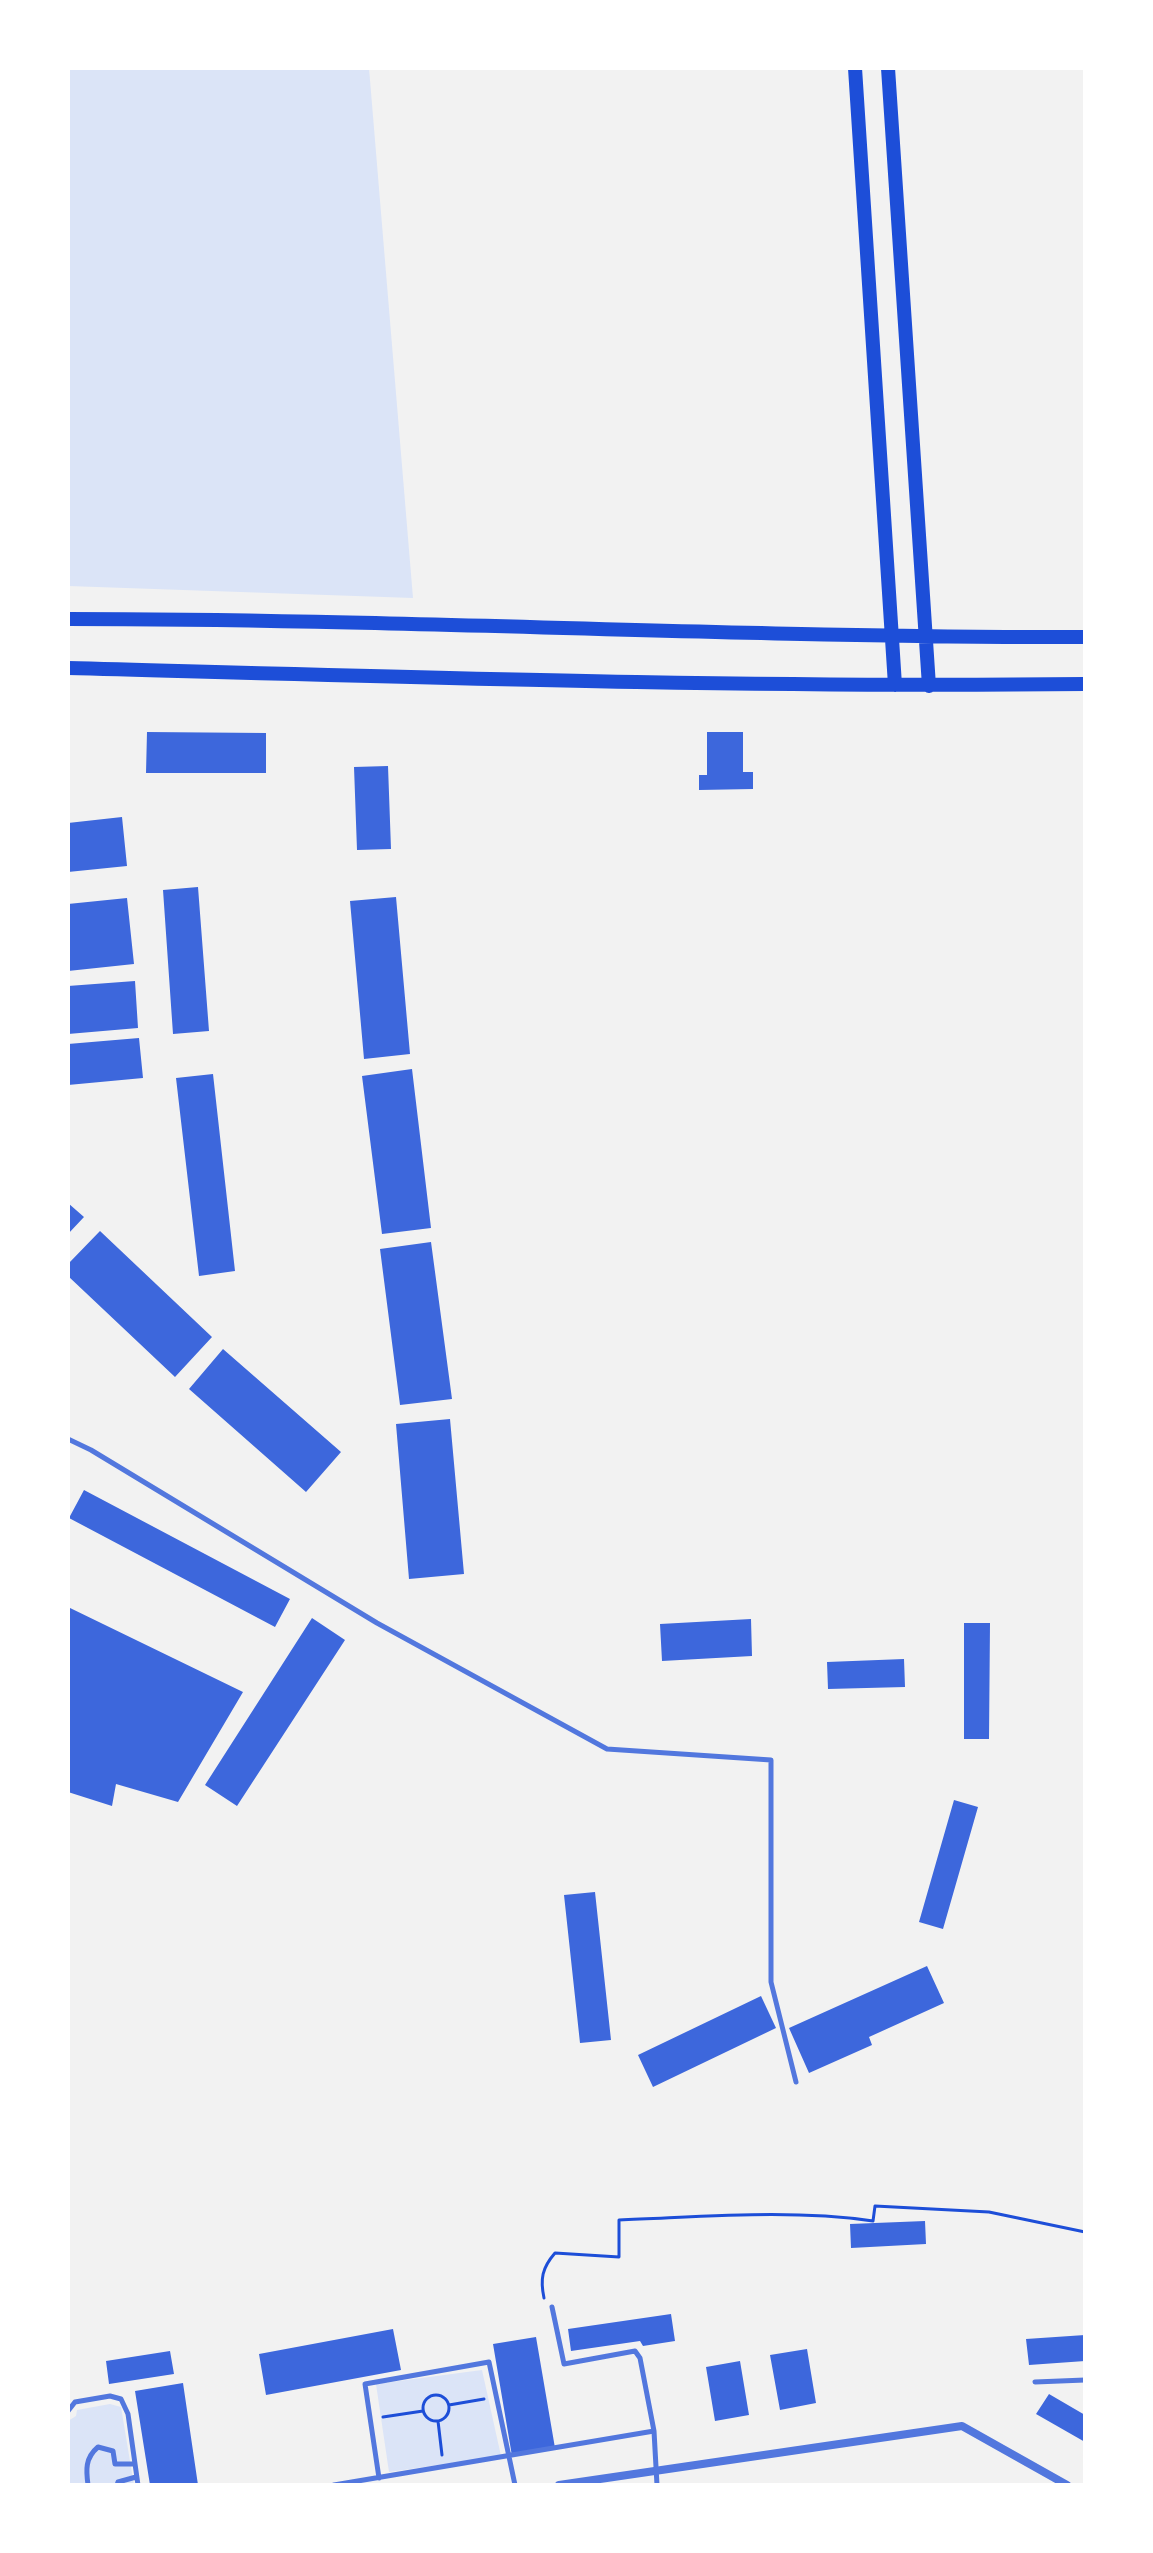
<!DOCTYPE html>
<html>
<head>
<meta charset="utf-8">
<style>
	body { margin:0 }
	#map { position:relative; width:1153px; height:2553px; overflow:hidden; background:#f2f2f2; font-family:Inter,sans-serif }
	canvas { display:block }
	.frame { position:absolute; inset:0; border:70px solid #fff; pointer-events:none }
</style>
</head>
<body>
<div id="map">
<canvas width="1153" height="2553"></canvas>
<div class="frame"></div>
</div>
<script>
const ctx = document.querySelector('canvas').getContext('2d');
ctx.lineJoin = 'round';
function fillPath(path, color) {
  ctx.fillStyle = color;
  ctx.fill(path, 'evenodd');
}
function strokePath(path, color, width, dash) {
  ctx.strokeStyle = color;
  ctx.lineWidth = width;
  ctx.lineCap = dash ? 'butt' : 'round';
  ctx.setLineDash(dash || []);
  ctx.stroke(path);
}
fillPath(new Path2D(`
	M 68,68 L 369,68 L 413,598 L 68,586 Z
	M 482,2370 L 501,2456 L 389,2472 L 376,2384 Z
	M 110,2404 L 121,2407 L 134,2485 L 69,2485 L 68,2421 L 76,2416 L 77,2410 Z`), '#dbe4f7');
fillPath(new Path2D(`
	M 147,732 L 266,733 L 266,773 L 146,773 Z
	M 707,732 L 743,732 L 743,772 L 753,772 L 753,789 L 699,790 L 699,775 L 707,775 Z
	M 388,766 L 391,849 L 357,850 L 354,767 Z
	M 122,817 L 127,866 L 68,872 L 68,823 Z
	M 198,887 L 209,1031 L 173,1034 L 163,890 Z
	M 396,897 L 410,1054 L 364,1059 L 350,901 Z
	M 127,898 L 134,964 L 68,971 L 68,904 Z
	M 135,981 L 138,1028 L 68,1034 L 68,986 Z
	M 139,1038 L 143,1078 L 68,1085 L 68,1044 Z
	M 412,1069 L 431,1228 L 382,1234 L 362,1076 Z
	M 213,1074 L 235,1271 L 199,1276 L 176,1078 Z
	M 68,1203 L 84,1217 L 68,1234 Z
	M 100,1231 L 212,1337 L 175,1377 L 68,1276 L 68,1264 Z
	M 431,1242 L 452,1399 L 400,1405 L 380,1249 Z
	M 223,1349 L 341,1452 L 306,1492 L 189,1389 Z
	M 450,1419 L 464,1574 L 409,1579 L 396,1424 Z
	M 84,1490 L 290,1599 L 275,1627 L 69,1518 Z
	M 68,1607 L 243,1692 L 178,1802 L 116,1784 L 112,1806 L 68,1792 Z
	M 312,1618 L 345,1640 L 237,1806 L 205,1785 Z
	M 751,1619 L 752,1656 L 662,1661 L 660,1624 Z
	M 964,1623 L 990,1623 L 989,1739 L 964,1739 Z
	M 904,1659 L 905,1687 L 828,1689 L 827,1662 Z
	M 954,1800 L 978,1807 L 943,1929 L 919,1922 Z
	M 595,1892 L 611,2040 L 580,2043 L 564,1895 Z
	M 927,1966 L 944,2003 L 869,2037 L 872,2045 L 809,2073 L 789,2028 Z
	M 761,1996 L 776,2028 L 653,2087 L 638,2055 Z
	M 925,2221 L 926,2244 L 851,2248 L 850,2224 Z
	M 671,2314 L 675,2341 L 643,2346 L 640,2341 L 571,2351 L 568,2329 Z
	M 393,2329 L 401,2370 L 266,2395 L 259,2354 Z
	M 1085,2335 L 1085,2361 L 1029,2365 L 1026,2339 Z
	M 536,2337 L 555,2448 L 512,2456 L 493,2344 Z
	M 807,2349 L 816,2403 L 780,2410 L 770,2355 Z
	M 170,2351 L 174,2374 L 109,2384 L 106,2361 Z
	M 740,2361 L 749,2415 L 715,2421 L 706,2367 Z
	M 183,2383 L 198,2485 L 150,2485 L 135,2391 Z
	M 1049,2394 L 1085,2415 L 1085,2442 L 1036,2414 Z`), '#3d67dc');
strokePath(new Path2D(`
	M 544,2298 C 540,2279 542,2268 555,2253 L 619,2257 L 619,2220 C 703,2217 789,2209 873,2221 L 875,2206 L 989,2212 L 1085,2232
	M423 2408a13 13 0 1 1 26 0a13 13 0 1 1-26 0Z
	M 449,2405 L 484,2399
	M 383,2417 L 423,2411
	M 438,2421 L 442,2455`), '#1d4ed8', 3);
strokePath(new Path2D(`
	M 68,1439 L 91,1450 L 377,1623 L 607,1749 L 771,1760 L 771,1982 L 796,2082
	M 552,2307 L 564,2364 L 635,2351 L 640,2358 L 654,2431 L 657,2485
	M 1035,2382 L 1085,2380
	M 68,2411 L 75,2402 L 110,2396 L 121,2399 L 128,2414 L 138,2485
	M 379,2478 L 365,2384 L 489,2362 L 515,2485
	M 88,2485 C 86,2470 85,2458 98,2447 L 113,2451 L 115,2464 L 135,2464
	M 117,2485 L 118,2482 L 136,2477
	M 334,2485 L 654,2431`), '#5277de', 5);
strokePath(new Path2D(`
	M 559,2485 L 962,2426 L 1067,2485`), '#5277de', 8);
strokePath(new Path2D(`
	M 855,68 L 895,685
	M 888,68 L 929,686
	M 68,619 C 407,619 746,638 1085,637
	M 68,668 C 407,677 746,688 1085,684`), '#1d4ed8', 14);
</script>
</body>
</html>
